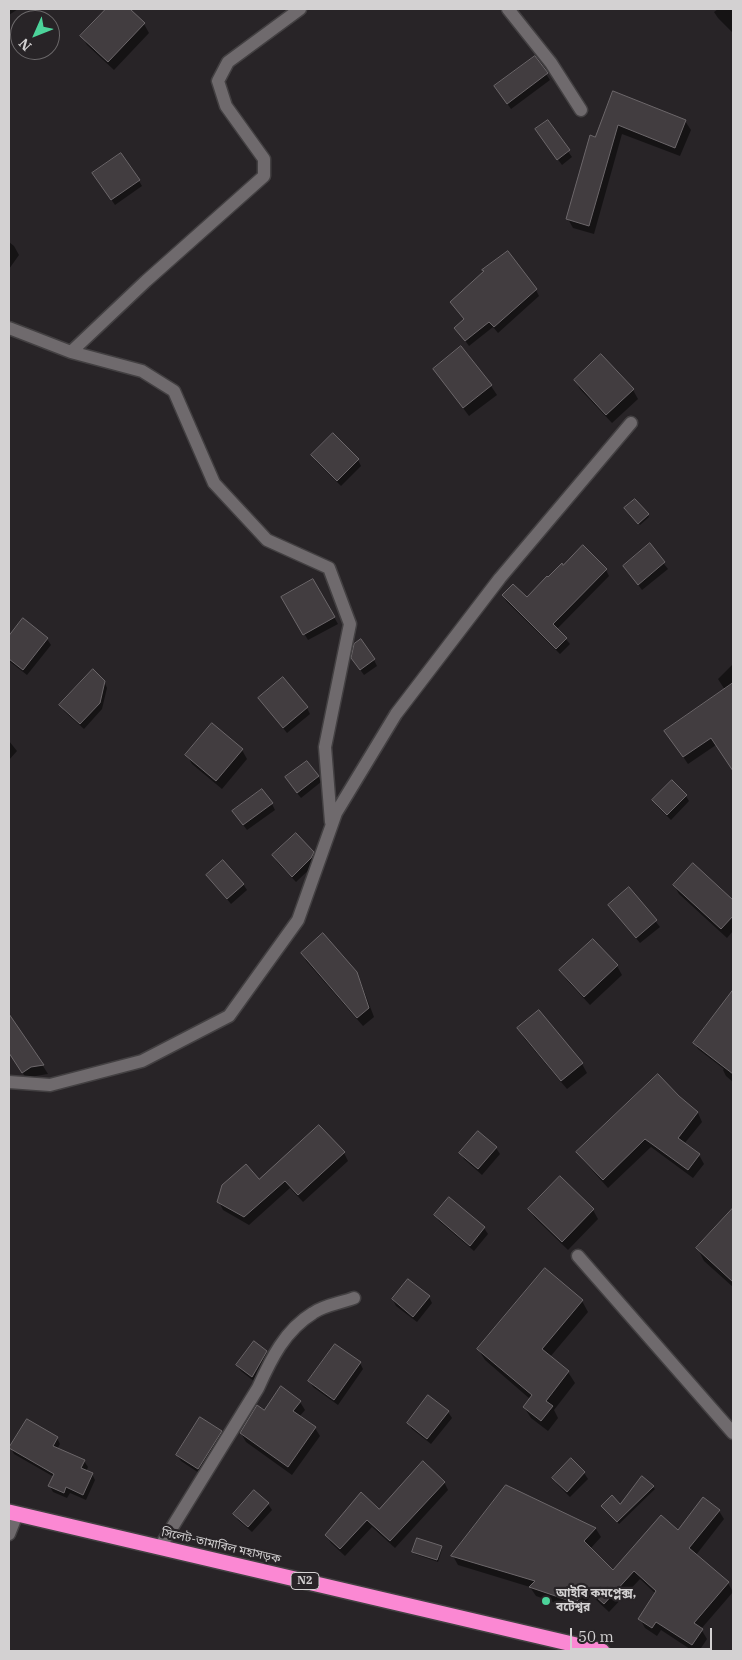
<!DOCTYPE html>
<html>
<head>
<meta charset="utf-8">
<style>
	body { margin:0 }
	#map { position:relative; width:742px; height:1660px; overflow:hidden; background:#282427; font-family:"IBM Plex Serif",serif }
	canvas { display:block }
	.frame { position:absolute; inset:0; border:10px solid #d3d1d2; pointer-events:none }
	.north { position:absolute; left:10px; top:10px; width:50px; height:50px; box-sizing:border-box; background:#282427; border:1px solid #6c696b; border-radius:50%; rotate:226deg; font-size:14px; font-weight:700; line-height:20px; text-align:center; color:#d3d1d2 }
	.north::after { content:''; display:block; margin:auto; width:18px; height:22px; background:#4cd39a; clip-path:polygon(50% 0,100% 100%,50% 72%,0 100%) }
	.scale { position:absolute; left:570px; top:1628px; width:142px; height:22px; box-sizing:border-box; border:2px solid #d3d1d2; border-top:0; padding-left:6px; font-size:15px; line-height:18px; white-space:nowrap; color:#d3d1d2; -webkit-text-stroke:4px #282427; paint-order:stroke }
</style>
</head>
<body>
<div id="map">
<canvas width="742" height="1660"></canvas>
<div class="frame"></div>
<div class="north">N</div>
<div class="scale">50 m</div>
</div>
<script>
const ctx = document.querySelector('canvas').getContext('2d');
ctx.lineJoin = 'round';
function fillPath(path, color) {
  ctx.fillStyle = color;
  ctx.fill(path, 'evenodd');
}
function strokePath(path, color, width, dash) {
  ctx.strokeStyle = color;
  ctx.lineWidth = width;
  ctx.lineCap = dash ? 'butt' : 'round';
  ctx.setLineDash(dash || []);
  ctx.stroke(path);
}
function write(font, color, halo, rows, align = 'center') {
  ctx.font = font + ' "IBM Plex Serif","Noto Sans Bengali",serif';
  ctx.lineWidth = 4.5;
  ctx.setLineDash([]);
  ctx.textBaseline = 'middle';
  ctx.strokeStyle = halo;
  ctx.fillStyle = color;
  for (const [text, x, y, turn = 0] of rows) {
    ctx.save();
    ctx.translate(x, y);
    ctx.rotate((+turn || 0) * Math.PI / 180);
    ctx.textAlign = isNaN(turn) ? turn : align;
    if (halo) ctx.strokeText(text, 0, 0);
    ctx.fillText(text, 0, 0);
    ctx.restore();
  }
}
fillPath(new Path2D(`
	M 9,9 L 18,9 L 9,15 Z
	M 108,9 L 128,9 L 144,24 L 149,33 L 114,70 L 87,45 L 82,36 Z
	M 718,9 L 733,9 L 733,33 L 718,18 L 714,12 Z
	M 535,57 L 550,80 L 511,109 L 499,92 Z
	M 614,93 L 685,121 L 691,130 L 680,156 L 622,134 L 594,234 L 573,228 L 568,219 Z
	M 547,122 L 572,157 L 562,165 L 540,135 Z
	M 97,179 L 139,181 L 142,186 L 115,205 Z
	M 9,242 L 14,246 L 19,255 L 9,269 Z
	M 536,290 L 539,296 L 498,333 L 493,327 L 469,346 L 456,328 L 465,320 L 451,302 Z
	M 461,348 L 491,386 L 497,395 L 469,416 L 434,369 Z
	M 601,356 L 633,390 L 638,399 L 612,423 L 580,389 L 575,380 Z
	M 313,455 L 358,460 L 361,466 L 341,486 L 316,461 Z
	M 627,511 L 648,515 L 649,517 L 640,525 Z
	M 649,545 L 668,569 L 642,590 L 624,566 Z
	M 606,570 L 609,576 L 557,629 L 570,644 L 560,654 L 507,602 L 503,596 L 527,599 L 548,579 Z
	M 313,580 L 338,624 L 308,640 L 283,598 Z
	M 23,619 L 47,639 L 51,645 L 27,675 L 9,661 L 9,638 Z
	M 374,660 L 377,666 L 364,675 L 356,664 Z
	M 733,664 L 733,710 L 727,717 L 733,726 L 733,770 L 716,745 L 688,764 L 671,739 L 725,690 L 718,679 Z
	M 104,681 L 107,688 L 102,709 L 84,729 L 64,711 L 61,705 Z
	M 259,698 L 307,708 L 310,714 L 287,733 Z
	M 9,741 L 17,751 L 9,760 Z
	M 242,750 L 247,759 L 222,789 L 192,764 L 187,755 Z
	M 318,776 L 321,782 L 301,798 L 290,784 Z
	M 686,796 L 689,801 L 671,820 L 657,806 L 654,800 Z
	M 272,804 L 275,810 L 247,830 L 237,817 Z
	M 313,853 L 316,859 L 314,865 L 296,882 L 277,862 L 274,856 Z
	M 693,865 L 733,902 L 733,931 L 727,938 L 679,894 L 674,885 Z
	M 208,876 L 243,884 L 247,890 L 231,904 Z
	M 629,888 L 660,927 L 640,943 L 613,911 Z
	M 302,953 L 356,973 L 361,983 L 374,1017 L 363,1026 L 307,962 Z
	M 617,966 L 622,975 L 590,1005 L 566,979 L 561,970 Z
	M 730,997 L 733,1000 L 733,1039 L 726,1049 L 733,1055 L 733,1082 L 726,1076 L 723,1070 L 724,1069 L 698,1049 L 695,1043 Z
	M 9,1016 L 43,1066 L 48,1074 L 36,1076 L 28,1081 L 9,1052 Z
	M 519,1029 L 582,1064 L 587,1073 L 567,1089 L 524,1038 Z
	M 678,1097 L 698,1113 L 702,1122 L 684,1144 L 699,1155 L 704,1164 L 693,1178 L 651,1147 L 608,1188 L 583,1160 L 578,1152 Z
	M 496,1148 L 500,1154 L 482,1175 L 464,1159 L 461,1153 Z
	M 344,1153 L 348,1161 L 303,1202 L 290,1188 L 249,1225 L 223,1210 L 219,1202 L 259,1181 Z
	M 449,1199 L 484,1228 L 488,1234 L 474,1251 L 439,1221 L 435,1215 Z
	M 529,1209 L 593,1210 L 598,1219 L 568,1250 L 535,1218 Z
	M 733,1209 L 733,1287 L 704,1261 L 698,1249 Z
	M 429,1297 L 432,1303 L 417,1322 L 396,1306 L 393,1300 Z
	M 582,1301 L 588,1312 L 550,1357 L 568,1372 L 575,1383 L 554,1410 L 558,1418 L 548,1431 L 531,1418 L 524,1407 L 530,1399 L 485,1360 L 478,1349 Z
	M 266,1352 L 270,1358 L 255,1382 L 241,1371 L 237,1365 Z
	M 360,1363 L 363,1369 L 338,1405 L 313,1387 L 310,1381 Z
	M 300,1402 L 305,1410 L 299,1417 L 315,1428 L 320,1436 L 292,1475 L 246,1442 L 241,1433 L 264,1412 Z
	M 448,1412 L 452,1418 L 431,1444 L 412,1429 L 408,1423 Z
	M 221,1432 L 225,1437 L 202,1475 L 181,1461 L 177,1455 Z
	M 57,1438 L 60,1444 L 57,1449 L 84,1461 L 88,1467 L 86,1472 L 92,1474 L 95,1480 L 86,1500 L 70,1493 L 67,1498 L 53,1492 L 50,1486 L 54,1477 L 14,1454 L 11,1448 Z
	M 584,1473 L 588,1479 L 570,1497 L 557,1484 L 554,1478 Z
	M 642,1478 L 655,1489 L 619,1524 L 604,1508 L 620,1506 Z
	M 444,1482 L 448,1490 L 395,1548 L 372,1527 L 345,1556 L 331,1543 L 326,1535 Z
	M 507,1487 L 596,1529 L 601,1537 L 590,1549 L 613,1572 L 678,1531 L 719,1511 L 724,1519 L 696,1555 L 728,1583 L 733,1592 L 701,1629 L 707,1639 L 699,1651 L 693,1651 L 661,1630 L 657,1636 L 645,1628 L 640,1619 L 656,1594 L 640,1579 L 609,1612 L 591,1595 L 581,1612 L 536,1596 L 530,1587 L 458,1565 L 453,1556 Z
	M 254,1492 L 268,1504 L 272,1510 L 252,1532 L 238,1520 L 235,1514 Z
	M 441,1547 L 442,1549 L 438,1562 L 415,1554 L 413,1552 Z`), '#0007');
const building = new Path2D(`
	M 106,9 L 130,9 L 145,23 L 108,62 L 80,36 Z
	M 535,56 L 548,73 L 507,104 L 494,86 Z
	M 613,91 L 686,120 L 675,148 L 618,125 L 589,226 L 566,219 L 590,135 L 595,137 Z
	M 548,120 L 570,150 L 557,160 L 535,129 Z
	M 121,153 L 140,180 L 111,200 L 92,173 Z
	M 508,251 L 537,289 L 494,327 L 489,322 L 465,341 L 454,328 L 464,319 L 450,302 L 484,271 L 482,270 Z
	M 461,346 L 492,385 L 463,408 L 433,369 Z
	M 601,354 L 634,389 L 606,415 L 574,380 Z
	M 333,433 L 359,459 L 337,481 L 311,455 Z
	M 635,499 L 649,514 L 638,524 L 624,508 Z
	M 650,543 L 665,562 L 638,585 L 623,566 Z
	M 583,545 L 607,569 L 553,624 L 567,638 L 556,649 L 502,595 L 513,584 L 527,597 L 547,576 L 548,577 L 562,563 L 563,565 Z
	M 313,579 L 335,617 L 303,635 L 281,597 Z
	M 23,618 L 48,638 L 23,670 L 9,659 L 9,636 Z
	M 361,639 L 375,659 L 360,670 L 351,658 L 354,644 Z
	M 93,669 L 105,681 L 100,703 L 80,724 L 59,705 Z
	M 283,677 L 308,707 L 283,728 L 258,698 Z
	M 733,683 L 733,771 L 711,738 L 683,757 L 664,731 Z
	M 212,723 L 243,749 L 216,781 L 185,755 Z
	M 307,761 L 319,776 L 297,793 L 285,777 Z
	M 672,780 L 687,795 L 667,815 L 652,800 Z
	M 262,789 L 273,803 L 243,825 L 232,811 Z
	M 296,833 L 314,852 L 311,858 L 292,877 L 272,855 Z
	M 223,860 L 244,884 L 227,899 L 206,875 Z
	M 693,863 L 733,900 L 733,916 L 721,929 L 673,885 Z
	M 629,887 L 657,920 L 636,938 L 608,905 Z
	M 323,933 L 357,972 L 369,1008 L 357,1018 L 301,953 Z
	M 593,939 L 618,965 L 584,997 L 559,970 Z
	M 733,990 L 733,1074 L 693,1043 Z
	M 539,1010 L 583,1063 L 561,1081 L 517,1028 Z
	M 9,1014 L 44,1065 L 31,1067 L 22,1073 L 9,1053 Z
	M 658,1074 L 679,1096 L 698,1112 L 678,1138 L 700,1154 L 688,1170 L 645,1139 L 603,1180 L 576,1152 Z
	M 319,1125 L 345,1152 L 298,1195 L 285,1181 L 244,1217 L 217,1202 L 222,1185 L 246,1164 L 259,1179 Z
	M 478,1131 L 497,1147 L 478,1169 L 459,1153 Z
	M 560,1176 L 594,1209 L 562,1242 L 528,1209 Z
	M 449,1197 L 485,1227 L 470,1246 L 434,1215 Z
	M 733,1208 L 733,1282 L 696,1248 Z
	M 545,1268 L 583,1300 L 542,1349 L 569,1371 L 546,1401 L 553,1406 L 541,1421 L 523,1407 L 532,1395 L 477,1349 Z
	M 408,1279 L 430,1296 L 413,1317 L 392,1299 Z
	M 254,1341 L 267,1351 L 252,1377 L 236,1365 Z
	M 335,1344 L 361,1362 L 334,1400 L 308,1381 Z
	M 281,1386 L 301,1401 L 293,1411 L 316,1427 L 288,1467 L 240,1433 L 257,1405 L 264,1410 Z
	M 428,1395 L 449,1411 L 427,1439 L 407,1423 Z
	M 200,1417 L 222,1431 L 198,1469 L 176,1455 Z
	M 27,1419 L 58,1437 L 53,1446 L 85,1460 L 81,1468 L 93,1473 L 83,1495 L 66,1487 L 64,1493 L 48,1486 L 54,1474 L 9,1448 Z
	M 571,1458 L 585,1472 L 567,1492 L 552,1478 Z
	M 423,1461 L 445,1482 L 390,1541 L 367,1520 L 340,1549 L 325,1535 L 361,1492 L 379,1509 Z
	M 642,1476 L 654,1486 L 617,1522 L 601,1506 L 612,1495 L 620,1504 Z
	M 506,1485 L 596,1528 L 584,1541 L 613,1570 L 661,1515 L 678,1530 L 703,1497 L 720,1510 L 689,1548 L 729,1582 L 694,1623 L 703,1629 L 692,1645 L 656,1622 L 652,1628 L 638,1619 L 656,1591 L 634,1571 L 604,1604 L 585,1587 L 576,1603 L 529,1587 L 535,1581 L 451,1556 Z
	M 254,1490 L 269,1503 L 248,1527 L 233,1514 Z
	M 417,1538 L 442,1546 L 437,1560 L 412,1552 Z`);
fillPath(building, '#423d40');
strokePath(building, '#6c676a', 1);
const street = new Path2D(`
	M 508,9 L 551,63 L 581,110
	M 9,328 L 71,352 L 142,371 L 174,391 L 214,483 L 267,540 L 329,568 L 350,624 L 325,747 L 331,822
	M 71,352 L 146,281 L 264,176 L 264,159 L 226,106 L 218,81 L 228,62 L 300,9
	M 9,1082 L 50,1085 L 142,1061 L 229,1016 L 298,920 L 336,813 L 396,714 L 500,578 L 631,423
	M 578,1256 L 733,1433
	M 9,1534 L 17,1514
	M 160,1547 L 258,1388 C 271,1359 285,1330 313,1313 C 324,1305 341,1303 354,1298`);
const highway = new Path2D(`
	M 9,1512 L 602,1651`);
strokePath(street, '#434042', 15);
strokePath(highway, '#434042', 18);
strokePath(street, '#6f6a6d', 12);
strokePath(highway, '#fb88d3', 15);
for (const [x, y, r, color] of [
	[546,1601,5,"#4cd39a"]
]) {
  const dot = new Path2D();
  dot.arc(x, y, r, 0, 2 * Math.PI);
  ctx.fillStyle = color;
  ctx.fill(dot);
  strokePath(dot, '#282427', 2);
}
for (const [x, y, w] of [
	[305,1581,28]
]) {
  const box = new Path2D();
  box.roundRect(x - w / 2, y - 8.5, w, 17, 4);
  ctx.fillStyle = '#282427';
  ctx.fill(box);
  strokePath(box, '#d3d1d2', 1);
}
write('bold 11px', '#d3d1d2', null, [
	["N2",305,1581]
]);
write('12px', '#d3d1d2', '#282427', [
	["সিলেট-তামাবিল মহাসড়ক",221,1546,13]
]);
write('bold 12px', '#d3d1d2', '#282427', [
	["আইবি কমপ্লেক্স,",556,1594],
	["বটেশ্বর",556,1608]
], 'left');
</script>
</body>
</html>
